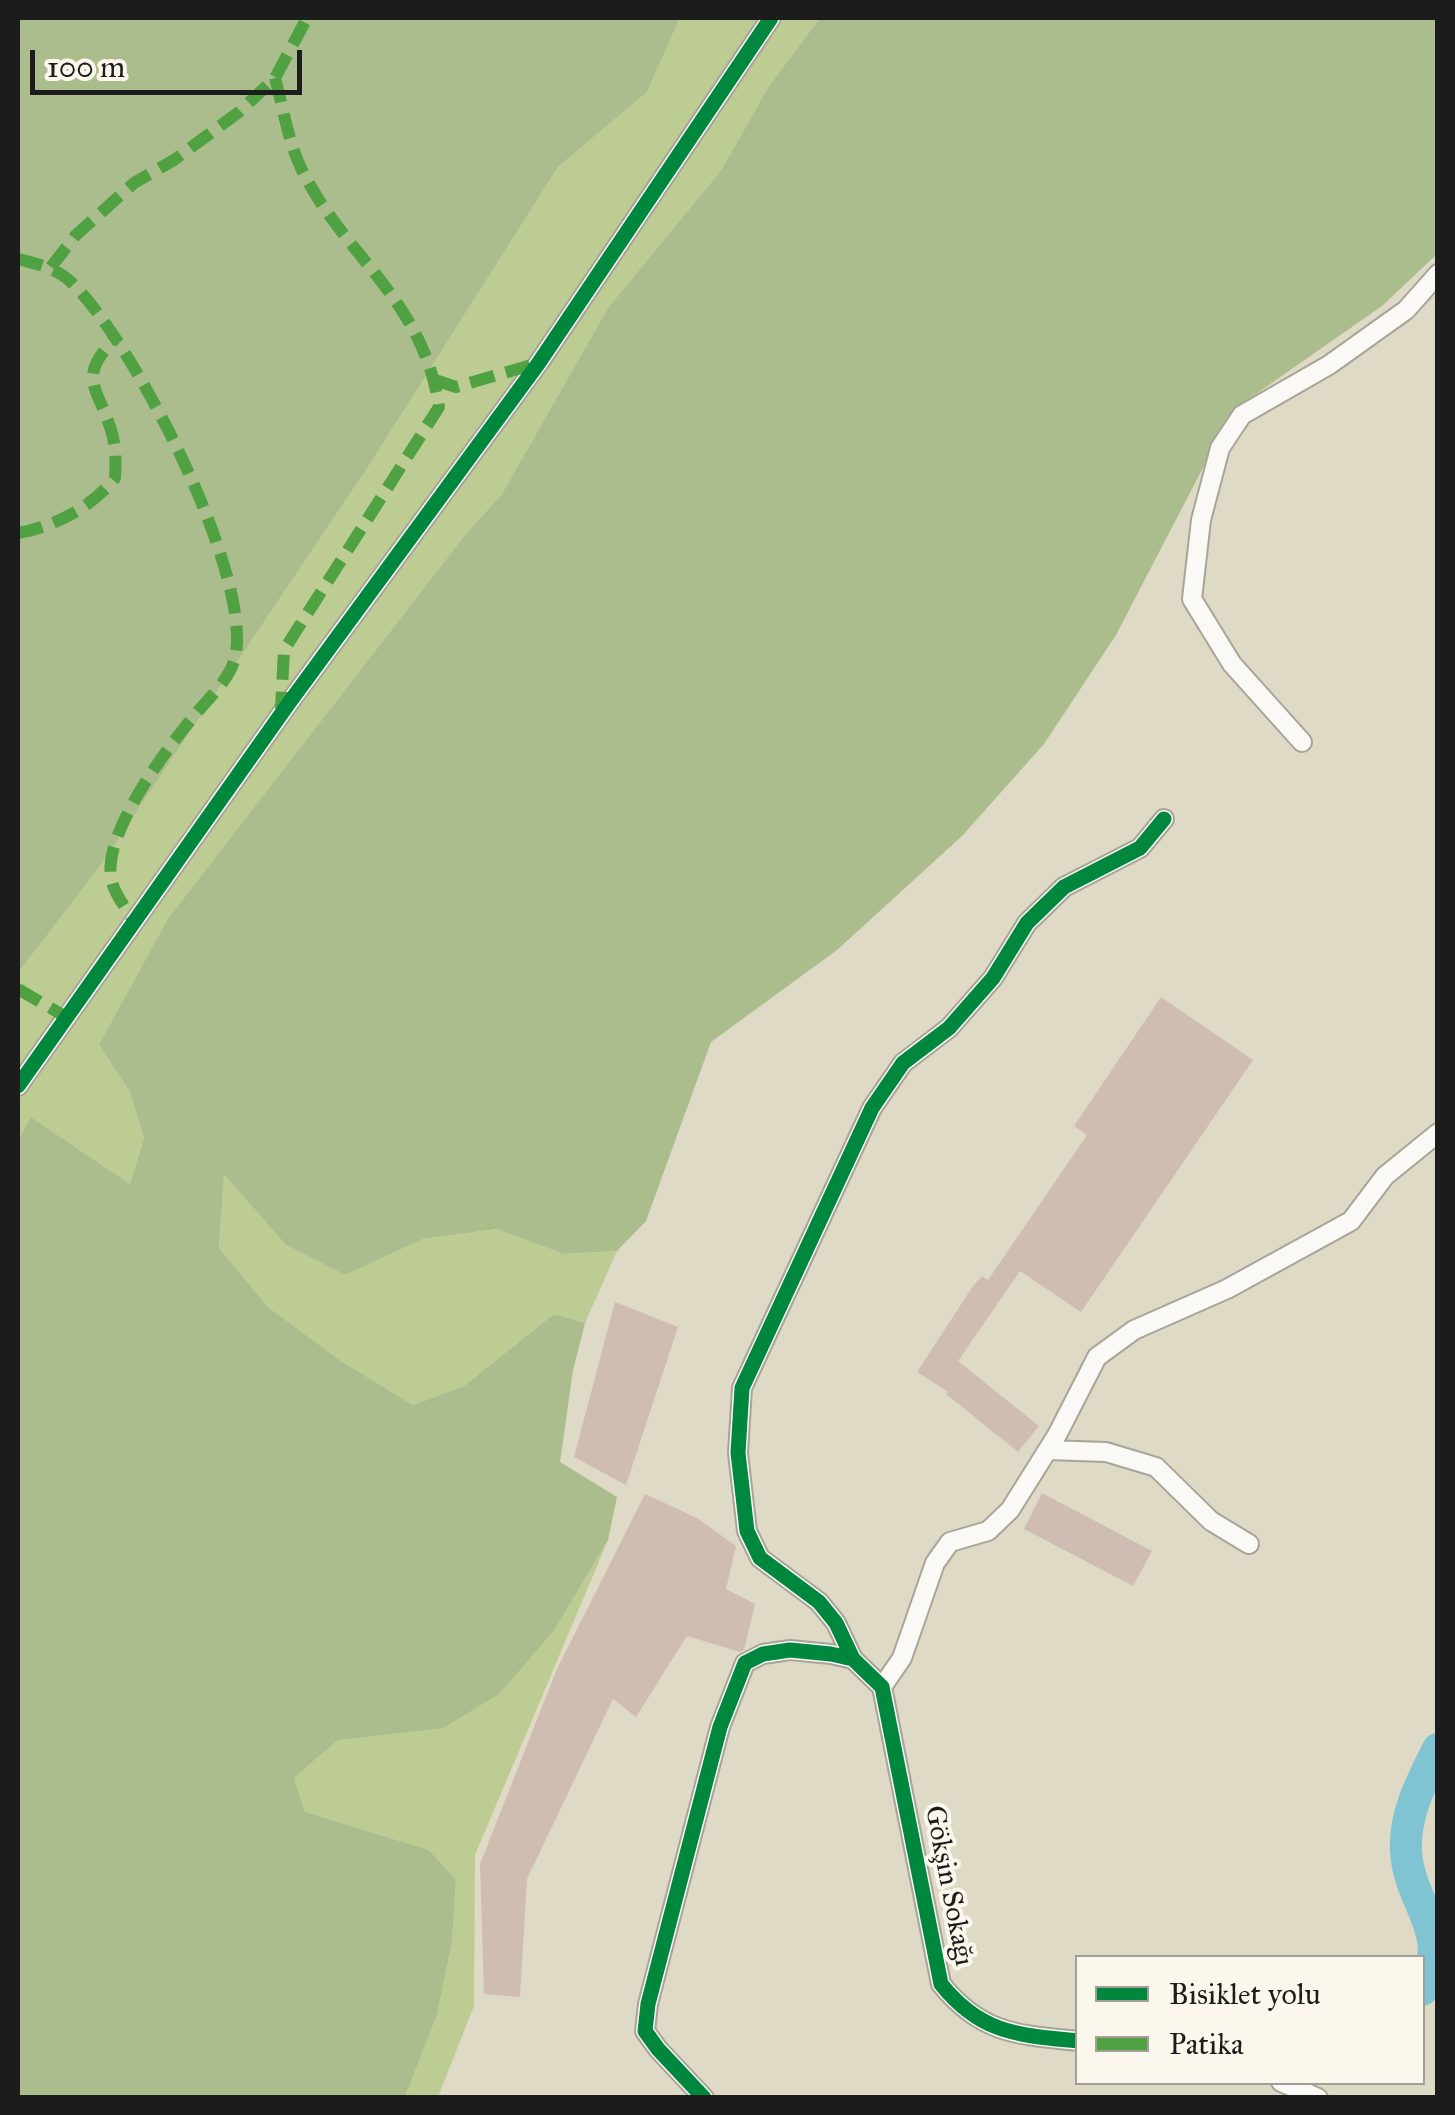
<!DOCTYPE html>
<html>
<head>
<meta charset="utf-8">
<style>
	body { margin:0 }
	#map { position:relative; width:1455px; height:2115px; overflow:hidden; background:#dedac6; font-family:"IM FELL Great Primer",serif }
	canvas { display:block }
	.frame { position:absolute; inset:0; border:20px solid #1c1c1c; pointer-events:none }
	.legend { position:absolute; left:1075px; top:1955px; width:350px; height:130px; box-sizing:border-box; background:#fbf7ec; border:2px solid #a29f99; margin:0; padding:12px 18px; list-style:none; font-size:30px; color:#1c1c1c }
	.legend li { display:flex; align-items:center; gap:20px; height:50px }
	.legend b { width:50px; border:2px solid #a29f99 }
	.scale { position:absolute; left:30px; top:50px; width:272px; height:45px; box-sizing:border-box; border:5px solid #1c1c1c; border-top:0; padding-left:12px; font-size:30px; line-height:35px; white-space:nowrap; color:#1c1c1c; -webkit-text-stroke:8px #fbf7ec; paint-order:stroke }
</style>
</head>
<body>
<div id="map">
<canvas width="1455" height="2115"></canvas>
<div class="frame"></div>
<ul class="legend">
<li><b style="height:12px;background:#00873e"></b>Bisiklet yolu</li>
<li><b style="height:12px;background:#4fa141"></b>Patika</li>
</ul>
<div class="scale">100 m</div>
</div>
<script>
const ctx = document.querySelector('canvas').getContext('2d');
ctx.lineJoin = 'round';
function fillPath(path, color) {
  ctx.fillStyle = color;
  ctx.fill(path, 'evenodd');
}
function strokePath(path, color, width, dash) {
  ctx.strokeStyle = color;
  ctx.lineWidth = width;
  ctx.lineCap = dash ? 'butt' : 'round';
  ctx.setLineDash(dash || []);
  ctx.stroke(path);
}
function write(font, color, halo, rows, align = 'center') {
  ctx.font = font + ' "IM FELL Great Primer",serif';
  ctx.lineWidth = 8;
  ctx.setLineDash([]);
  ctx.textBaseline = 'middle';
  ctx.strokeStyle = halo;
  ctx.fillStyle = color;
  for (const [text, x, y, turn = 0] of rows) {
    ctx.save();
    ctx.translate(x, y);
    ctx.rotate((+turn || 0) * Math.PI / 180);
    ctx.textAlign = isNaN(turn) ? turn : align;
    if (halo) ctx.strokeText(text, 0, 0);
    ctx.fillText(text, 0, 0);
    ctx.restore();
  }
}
fillPath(new Path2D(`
	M 680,18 L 820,18 L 769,86 L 722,169 L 608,308 L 502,494 L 465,535 L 310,736 L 99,1045 L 130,1092 L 144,1138 L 130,1184 L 31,1117 L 18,1140 L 18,973 L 100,866 L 368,467 L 558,167 L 647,92 Z
	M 224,1173 L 286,1245 L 345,1275 L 423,1239 L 498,1229 L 564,1254 L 617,1251 L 585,1323 L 554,1314 L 464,1386 L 413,1405 L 341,1361 L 268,1307 L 219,1248 Z
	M 608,1540 L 475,1855 L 474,2006 L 438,2097 L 405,2097 L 437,2015 L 452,1941 L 456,1880 L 429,1850 L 305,1812 L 294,1778 L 338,1740 L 381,1734 L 555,1629 Z`), '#bdcc92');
fillPath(new Path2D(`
	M 18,18 L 680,18 L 647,92 L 558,167 L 368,467 L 100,866 L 18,973 Z
	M 820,18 L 1437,18 L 1437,254 L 1382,306 L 1233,410 L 1116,635 L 1044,744 L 962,836 L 837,950 L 711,1042 L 646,1221 L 617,1251 L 564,1254 L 497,1229 L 423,1239 L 345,1275 L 286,1245 L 224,1174 L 219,1248 L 268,1307 L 341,1361 L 413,1405 L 464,1386 L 554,1314 L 585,1323 L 573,1370 L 560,1462 L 617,1497 L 608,1540 L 555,1629 L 499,1694 L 443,1728 L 338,1740 L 294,1778 L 305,1812 L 429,1850 L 456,1880 L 452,1941 L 437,2015 L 405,2097 L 18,2098 L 18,1140 L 31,1117 L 130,1184 L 144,1138 L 130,1092 L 99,1045 L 168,919 L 465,535 L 502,494 L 608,308 L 722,169 L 769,86 Z`), '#abbd8c');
strokePath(new Path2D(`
	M 1422,1990 C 1455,1934 1409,1905 1406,1851 C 1404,1814 1422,1781 1438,1749`), '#80c3d2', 32);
fillPath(new Path2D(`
	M 1161,997 L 1253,1060 L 1081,1312 L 1020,1271 L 958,1361 L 1039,1426 L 1018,1452 L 946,1394 L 948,1392 L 917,1372 L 973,1286 L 982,1276 L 988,1280 L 1087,1135 L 1074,1126 Z
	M 615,1302 L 678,1327 L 626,1485 L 574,1457 Z
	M 1042,1493 L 1152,1551 L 1133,1586 L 1024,1529 Z
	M 645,1494 L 697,1518 L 736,1546 L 726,1589 L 755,1604 L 744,1650 L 740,1652 L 687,1636 L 636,1717 L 613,1699 L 527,1879 L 520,1997 L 484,1994 L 480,1864 L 557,1669 Z`), '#d0bdb1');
const street = new Path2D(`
	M 1302,742 L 1232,664 L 1192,599 L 1201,520 L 1220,448 L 1242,415 L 1329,365 L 1406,310 L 1438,274
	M 18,1086 L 289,703 L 538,364 L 771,18
	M 1048,1450 L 1106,1452 L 1156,1467 L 1211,1521 L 1249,1544
	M 853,1659 L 836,1623 L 819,1602 L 760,1558 L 747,1531 L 738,1453 L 742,1388 L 872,1108 L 903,1063 L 949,1028 L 993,978 L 1027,923 L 1064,887 L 1140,848 L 1164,819
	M 882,1687 L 902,1658 L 935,1563 L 950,1542 L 988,1531 L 1010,1510 L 1057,1435 L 1097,1357 L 1134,1330 L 1227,1289 L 1351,1221 L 1385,1176 L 1438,1133
	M 1281,2082 L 1318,2098
	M 704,2098 L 658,2049 L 645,2031 L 648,2004 L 720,1727 L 745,1663 L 763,1654 L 790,1650 L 831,1654 L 853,1659 L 882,1687 L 941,1984 C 981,2034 1018,2035 1078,2041`);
strokePath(street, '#a8a598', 22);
strokePath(street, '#faf9f6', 18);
strokePath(new Path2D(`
	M 275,78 C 283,107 288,141 301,168 C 344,257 423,298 439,407 L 284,650 L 281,709
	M 18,259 C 37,264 57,268 72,283 C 134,343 249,568 236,653 C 233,675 213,694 199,710 C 170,744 99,836 112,882 C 115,895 127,909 134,922
	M 51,267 L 76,235 L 134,183 L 174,160 L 239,112 L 275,78 L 307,18
	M 435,380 L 456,387 L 535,364
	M 18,533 C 54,527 92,507 115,478 C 116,462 116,445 111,430 C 98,387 76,378 115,339
	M 18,989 L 66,1017`), '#4fa141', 12, [25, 12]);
strokePath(new Path2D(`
	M 18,1086 L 289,703 L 538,364 L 771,18
	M 853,1659 L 836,1623 L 819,1602 L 760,1558 L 747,1531 L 738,1453 L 742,1388 L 872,1108 L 903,1063 L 949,1028 L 993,978 L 1027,923 L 1064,887 L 1140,848 L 1164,819
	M 704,2098 L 658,2049 L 645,2031 L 648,2004 L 720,1727 L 745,1663 L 763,1654 L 790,1650 L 831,1654 L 853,1659 L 882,1687 L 941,1984 C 981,2034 1018,2035 1078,2041`), '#00873e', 15);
write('28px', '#1c1c1c', '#fbf7ec', [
	["Gökşin Sokağı",948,1886,79]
]);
</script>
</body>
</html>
